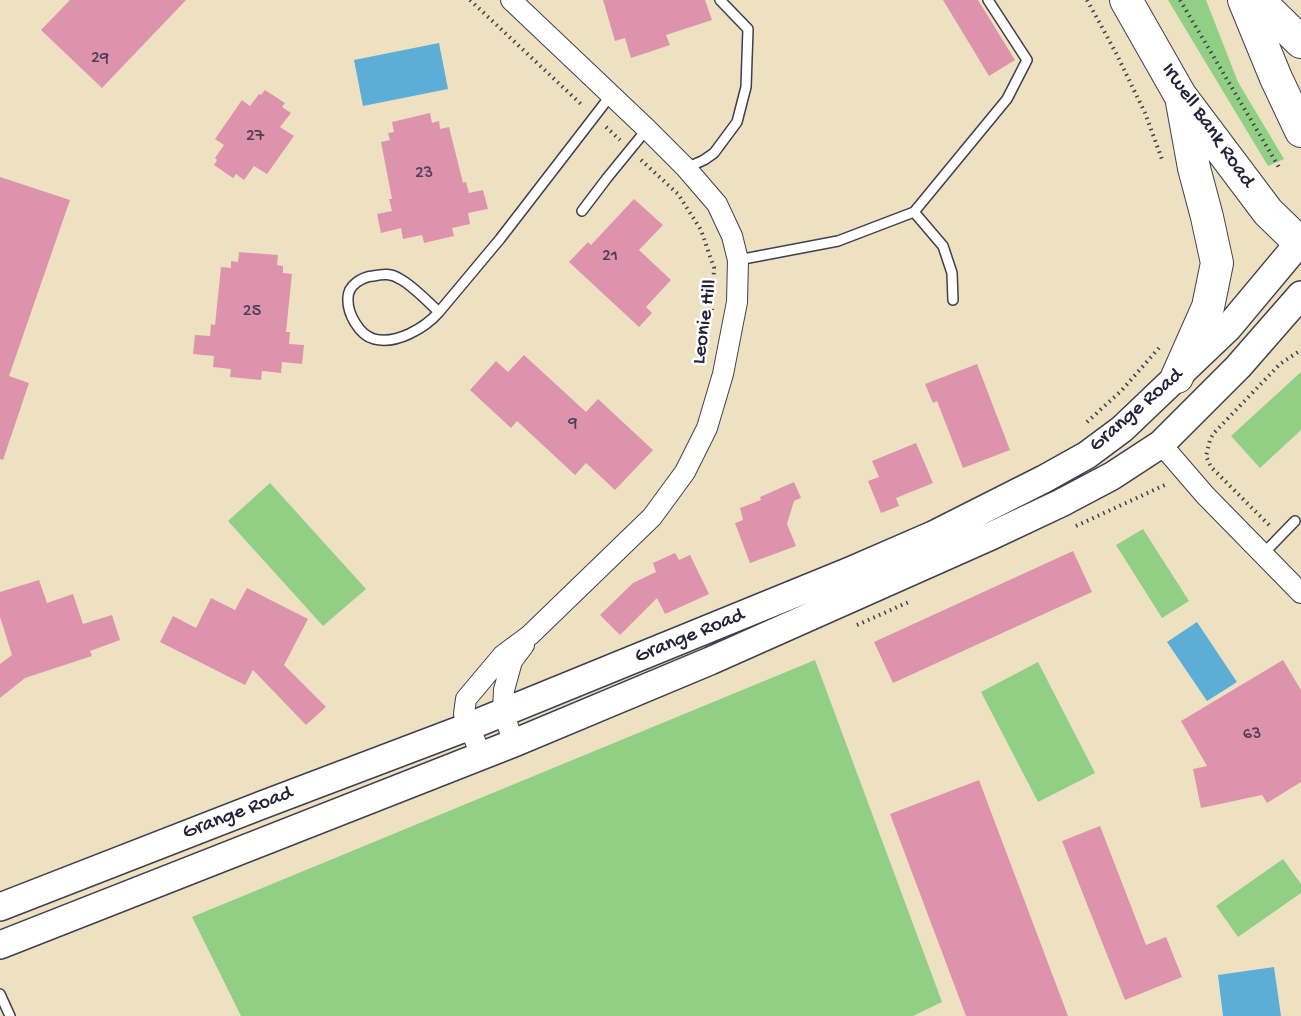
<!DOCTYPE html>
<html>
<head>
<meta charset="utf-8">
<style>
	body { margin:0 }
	canvas { display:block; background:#ede1c2 }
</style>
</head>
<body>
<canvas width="1301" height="1016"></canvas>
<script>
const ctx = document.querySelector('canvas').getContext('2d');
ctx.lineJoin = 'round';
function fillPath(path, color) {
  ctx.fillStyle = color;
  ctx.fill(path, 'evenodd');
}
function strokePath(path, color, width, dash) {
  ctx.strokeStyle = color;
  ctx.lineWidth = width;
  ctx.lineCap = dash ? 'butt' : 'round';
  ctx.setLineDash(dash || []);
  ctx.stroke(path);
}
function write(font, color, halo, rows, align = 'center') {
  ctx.font = font + ' "Gochi Hand",sans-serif';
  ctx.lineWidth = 5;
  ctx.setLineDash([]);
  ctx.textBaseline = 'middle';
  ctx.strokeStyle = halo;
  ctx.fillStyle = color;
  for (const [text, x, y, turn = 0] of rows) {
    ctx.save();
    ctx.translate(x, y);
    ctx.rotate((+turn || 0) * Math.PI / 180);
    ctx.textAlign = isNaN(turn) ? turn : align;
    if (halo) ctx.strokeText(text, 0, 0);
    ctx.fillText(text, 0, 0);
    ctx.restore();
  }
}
fillPath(new Path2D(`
	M 1168,0 L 1206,0 L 1238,82 L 1284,159 L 1268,166 Z
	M 1301,372 L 1301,430 L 1260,468 L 1231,436 Z
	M 270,483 L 366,589 L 323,626 L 228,521 Z
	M 1143,529 L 1189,601 L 1162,618 L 1116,545 Z
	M 815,660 L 942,1002 L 913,1016 L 241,1016 L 192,917 Z
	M 1038,662 L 1095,773 L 1038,802 L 981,692 Z
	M 1283,859 L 1301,884 L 1301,893 L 1238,937 L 1216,906 Z`), '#91cf84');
fillPath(new Path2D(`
	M 439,43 L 448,89 L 363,106 L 354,60 Z
	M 1197,622 L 1237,682 L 1207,701 L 1167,642 Z
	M 1274,967 L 1281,1016 L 1223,1016 L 1218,975 Z`), '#5daed7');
fillPath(new Path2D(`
	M 70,0 L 186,0 L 102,88 L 41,30 Z
	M 603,0 L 705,0 L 712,20 L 666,35 L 670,45 L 631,58 L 625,38 L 615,41 Z
	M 943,0 L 978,0 L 1015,60 L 989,76 Z
	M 265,90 L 285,103 L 282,107 L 291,113 L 280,127 L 294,136 L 267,174 L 254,166 L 244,180 L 236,174 L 233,178 L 214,165 L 217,160 L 215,158 L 224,145 L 215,139 L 242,100 L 250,106 L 259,94 L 261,95 Z
	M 430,113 L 432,123 L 439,121 L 440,129 L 449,127 L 463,183 L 466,182 L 469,193 L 483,190 L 488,209 L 468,213 L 470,224 L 452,228 L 454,236 L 424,243 L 422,235 L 403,239 L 401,228 L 381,233 L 377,214 L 392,211 L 389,199 L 392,199 L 381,142 L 390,140 L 388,133 L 394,132 L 392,122 Z
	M 0,177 L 70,200 L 9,376 L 29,383 L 3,460 L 0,459 Z
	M 634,199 L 663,225 L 639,250 L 671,280 L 646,307 L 652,313 L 639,327 L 569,262 L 588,242 L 591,245 Z
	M 239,252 L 278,255 L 277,265 L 283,266 L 283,273 L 292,274 L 286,332 L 290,332 L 289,344 L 304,345 L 302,364 L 282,362 L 281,373 L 262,371 L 261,380 L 230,377 L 231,369 L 213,367 L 214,356 L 193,354 L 195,335 L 210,336 L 211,324 L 215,325 L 221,267 L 231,268 L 231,261 L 238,262 Z
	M 524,355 L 586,412 L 598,399 L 653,450 L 615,490 L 586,463 L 575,475 L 517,421 L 511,428 L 470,390 L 496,361 L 508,372 Z
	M 977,364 L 1010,450 L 963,468 L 937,401 L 933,403 L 925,384 Z
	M 916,443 L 933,483 L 896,498 L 899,506 L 881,513 L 868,481 L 879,477 L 872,461 Z
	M 794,482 L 801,498 L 794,501 L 787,524 L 796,546 L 750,563 L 735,523 L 743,520 L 740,508 L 761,500 L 760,497 Z
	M 1073,551 L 1092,592 L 893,683 L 874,642 Z
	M 675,553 L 679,560 L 690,555 L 709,594 L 665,614 L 657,598 L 620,635 L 600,615 L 633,583 L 656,572 L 653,563 Z
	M 39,580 L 47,603 L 73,594 L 83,624 L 112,615 L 120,640 L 90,651 L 92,656 L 25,678 L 0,698 L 0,664 L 12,655 L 0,617 L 0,592 Z
	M 247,588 L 308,619 L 284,665 L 326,707 L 306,725 L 253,670 L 245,685 L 160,642 L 173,616 L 196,628 L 211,598 L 235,610 Z
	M 1283,660 L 1301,690 L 1301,782 L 1267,803 L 1262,795 L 1201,808 L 1193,769 L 1207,766 L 1181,721 Z
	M 979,780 L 1068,1016 L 966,1016 L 890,814 Z
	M 1100,826 L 1146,945 L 1166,937 L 1182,977 L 1125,1000 L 1062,841 Z`), '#de93ad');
const lane = new Path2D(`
	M 686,168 L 704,160 L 714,153 L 737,122 L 746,87 L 748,29 L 720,0
	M 582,211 L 607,178 L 647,129
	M 914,212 L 943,246 L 952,273 L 953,300
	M 738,260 L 838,241 L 914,212 L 1007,99 L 1027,60 L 988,0
	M 439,312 C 428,302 412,285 400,279 C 391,273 383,274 373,276 C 362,277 348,285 348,298 C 347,313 359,335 374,339 C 396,345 425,328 439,312 L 500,239 L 611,95
	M 1263,554 L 1295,521
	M 0,994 L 10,1016`);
const street = new Path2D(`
	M 1161,444 L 1205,495 L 1301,593
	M 514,743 L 503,712 L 504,690 L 512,661 L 524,645
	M 481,755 L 464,714 L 466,699 L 503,655 L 530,635 L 652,517 L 685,472 L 707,428 L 723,374 L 737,302 L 738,260 L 732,236 L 717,204 L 686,168 L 647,129 L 511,0`);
const secondary = new Path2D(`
	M 0,907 L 262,805 L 465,728 L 850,571 L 933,535 L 1044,479 L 1087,455 L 1122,429 L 1228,328 L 1299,243
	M 0,945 L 514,743 L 710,661 L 991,536 L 1061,503 L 1112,476 L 1161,444 L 1238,367 L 1301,295`);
const primary = new Path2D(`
	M 1126,0 L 1180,95 L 1268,212 L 1301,244
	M 1244,0 L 1276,78 L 1301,131
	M 1258,0 L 1301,42
	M 1177,377 L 1208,307 L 1217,263 L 1207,217 L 1194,168 L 1182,102`);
strokePath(lane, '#403f4f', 12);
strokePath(street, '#403f4f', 22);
strokePath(secondary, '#403f4f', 30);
strokePath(primary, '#403f4f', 34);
strokePath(new Path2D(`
	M 470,0 L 583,106
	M 1087,0 L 1116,53 L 1145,113 L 1163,162
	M 1180,0 L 1280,169
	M 606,127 L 620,140
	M 641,160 L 678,194 L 701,230 L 714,268 L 712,310
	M 1087,422 L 1122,390 L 1159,348
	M 1269,525 L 1211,467 L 1206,456 L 1210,440 L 1213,434 L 1280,364 L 1301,350
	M 1076,526 L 1167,484
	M 857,625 L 911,601`), '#403f4f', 4, [1.5, 4.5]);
strokePath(lane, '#fff', 9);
strokePath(street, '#fff', 20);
strokePath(secondary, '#fff', 27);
strokePath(primary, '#fff', 32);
write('18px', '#513e58', null, [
	["29",100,59],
	["27",255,137],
	["23",424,174],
	["21",610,257],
	["25",252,312],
	["9",573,424],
	["63",1252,735]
]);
write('21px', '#22223b', '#fff', [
	["Irwell Bank Road",1207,126,55],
	["Leonie Hill",706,322,-82],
	["Grange Road",1137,411,-41],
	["Grange Road",690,637,-22],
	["Grange Road",238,814,-21]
]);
</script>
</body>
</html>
